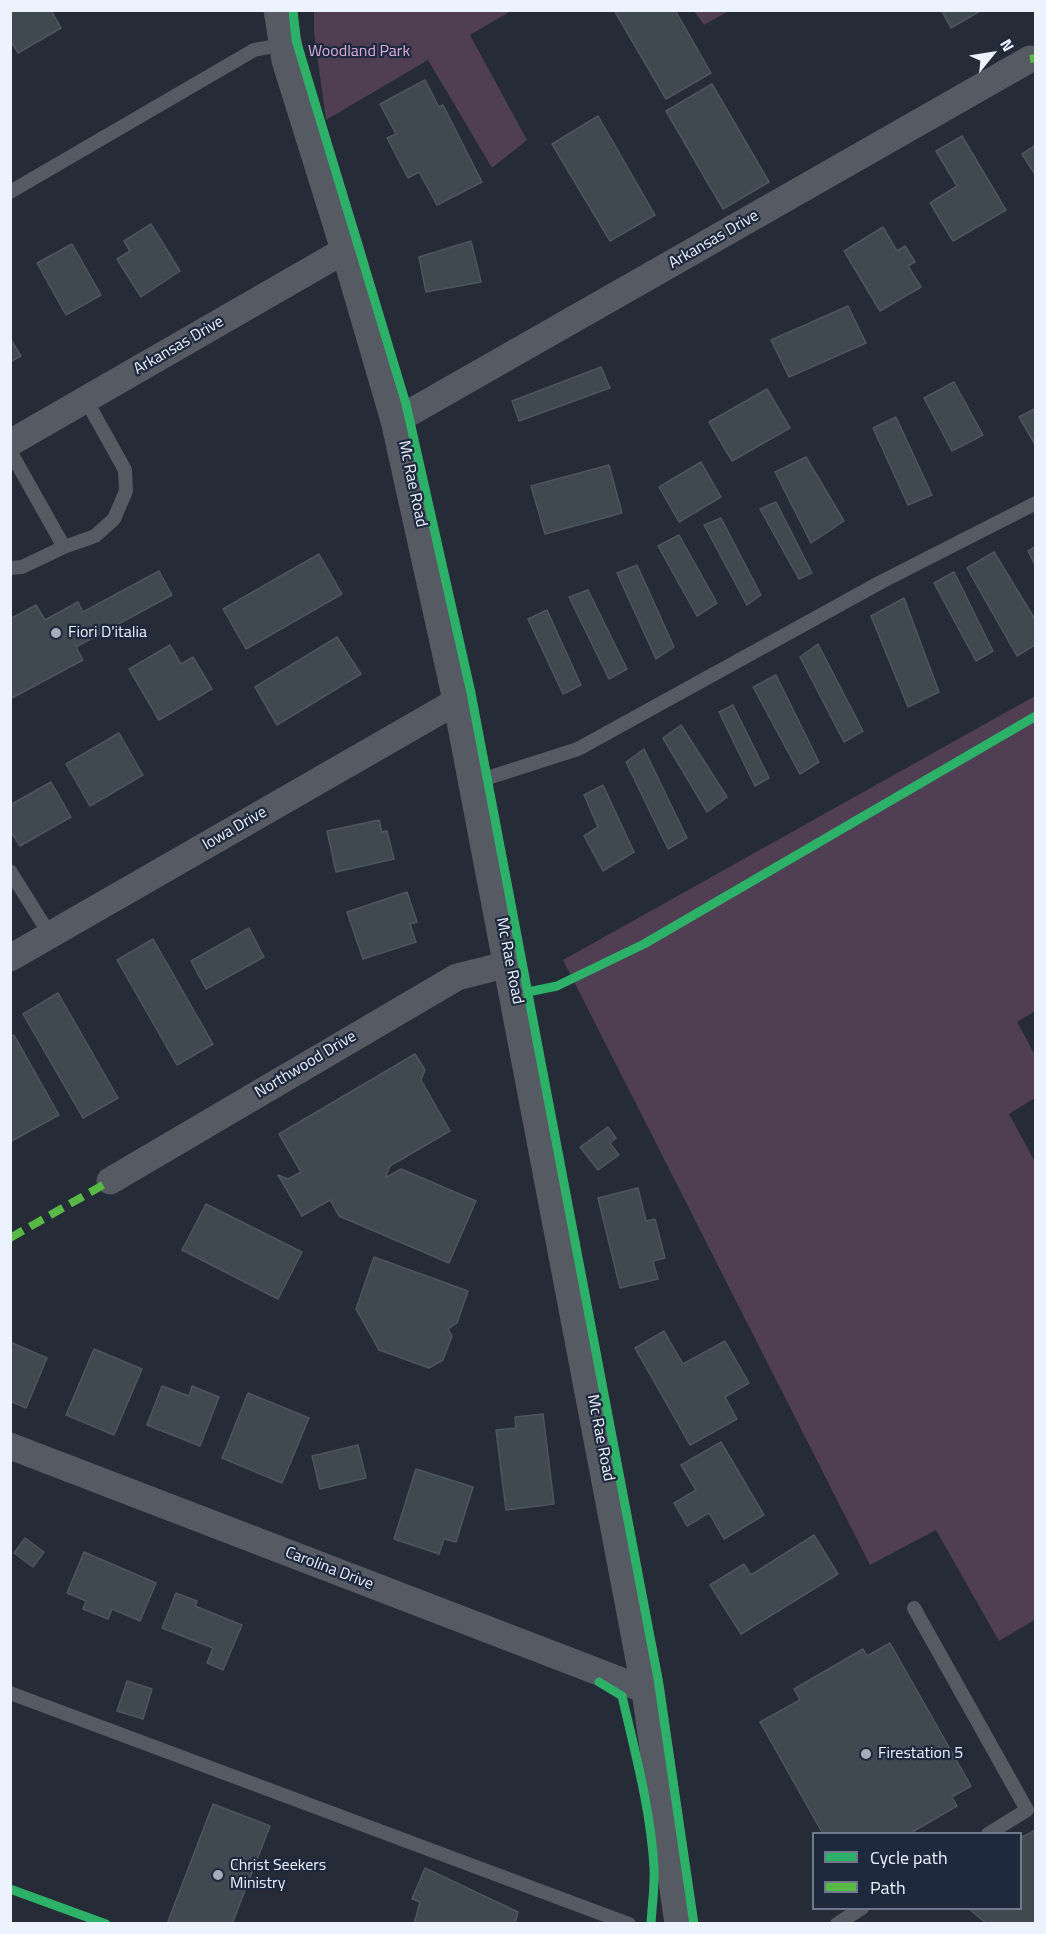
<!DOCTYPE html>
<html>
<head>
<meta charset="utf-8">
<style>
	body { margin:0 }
	#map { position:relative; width:1046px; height:1934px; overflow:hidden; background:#252b37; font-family:"Titillium Web",sans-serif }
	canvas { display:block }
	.frame { position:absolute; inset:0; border:12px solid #ecf2fe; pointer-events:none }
	.legend { position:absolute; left:812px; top:1832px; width:210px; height:78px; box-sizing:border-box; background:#1e293e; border:2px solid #70798b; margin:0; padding:8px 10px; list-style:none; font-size:18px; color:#ecf2fe }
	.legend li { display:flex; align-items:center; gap:12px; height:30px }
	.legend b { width:30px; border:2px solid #70798b }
	.north { position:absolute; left:962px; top:24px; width:60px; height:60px; -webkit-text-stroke:4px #1e293e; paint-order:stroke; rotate:60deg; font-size:16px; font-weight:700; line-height:24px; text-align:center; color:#ecf2fe }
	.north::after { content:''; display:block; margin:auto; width:21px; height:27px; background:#ecf2fe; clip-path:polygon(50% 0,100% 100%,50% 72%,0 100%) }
</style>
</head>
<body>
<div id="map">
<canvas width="1046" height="1934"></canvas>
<div class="frame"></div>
<ul class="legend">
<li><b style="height:8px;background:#2db169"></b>Cycle path</li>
<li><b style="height:8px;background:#58b947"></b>Path</li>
</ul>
<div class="north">N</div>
</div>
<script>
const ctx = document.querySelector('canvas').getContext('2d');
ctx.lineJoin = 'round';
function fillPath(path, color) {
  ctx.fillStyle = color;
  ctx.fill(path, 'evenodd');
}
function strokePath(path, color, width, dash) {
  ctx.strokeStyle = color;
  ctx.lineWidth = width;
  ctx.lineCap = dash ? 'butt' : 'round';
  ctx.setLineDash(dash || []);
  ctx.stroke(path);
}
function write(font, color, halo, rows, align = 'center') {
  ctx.font = font + ' "Titillium Web",sans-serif';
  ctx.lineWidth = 4.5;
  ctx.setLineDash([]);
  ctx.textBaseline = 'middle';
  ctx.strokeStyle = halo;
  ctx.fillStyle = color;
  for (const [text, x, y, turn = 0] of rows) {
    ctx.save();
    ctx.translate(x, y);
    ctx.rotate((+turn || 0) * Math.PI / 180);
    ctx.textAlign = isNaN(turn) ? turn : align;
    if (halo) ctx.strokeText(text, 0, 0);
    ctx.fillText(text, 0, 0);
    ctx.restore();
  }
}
fillPath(new Path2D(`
	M 314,11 L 511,11 L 470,35 L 527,140 L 492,168 L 428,60 L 326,120 L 314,32 Z
	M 694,11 L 729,11 L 704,25 Z
	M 1035,696 L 1035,1011 L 1017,1022 L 1035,1055 L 1035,1098 L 1009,1114 L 1035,1162 L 1036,1619 L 999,1641 L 936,1530 L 870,1565 L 563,960 Z`), '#503e53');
const building = new Path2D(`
	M 10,10 L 51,10 L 61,28 L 18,53 L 10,40 Z
	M 614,10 L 675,10 L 711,73 L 666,99 Z
	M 941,10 L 982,10 L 951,28 Z
	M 425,80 L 439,107 L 443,105 L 482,182 L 437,205 L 419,172 L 408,178 L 387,138 L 396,134 L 380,104 Z
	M 712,84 L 769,182 L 723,209 L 666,111 Z
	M 598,116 L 655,215 L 610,241 L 552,144 Z
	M 962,136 L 1006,210 L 953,241 L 930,203 L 957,186 L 936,151 Z
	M 1036,145 L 1036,176 L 1022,154 Z
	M 151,224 L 180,271 L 141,297 L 117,259 L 130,251 L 124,241 Z
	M 883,227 L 897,251 L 905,246 L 915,262 L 908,266 L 921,287 L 880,311 L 844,251 Z
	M 471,241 L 481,282 L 426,292 L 419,257 Z
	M 72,244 L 101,295 L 66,315 L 37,263 Z
	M 848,306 L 866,343 L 789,377 L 771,340 Z
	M 10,338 L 21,356 L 10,362 Z
	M 601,367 L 610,388 L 519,421 L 512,401 Z
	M 954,382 L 983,435 L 952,451 L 924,398 Z
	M 767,389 L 790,428 L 732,461 L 709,422 Z
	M 1036,408 L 1036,446 L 1019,417 Z
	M 896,417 L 932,495 L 908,505 L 873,428 Z
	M 806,457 L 844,521 L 811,543 L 775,472 Z
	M 701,462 L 721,497 L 679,522 L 659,487 Z
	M 609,465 L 622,513 L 545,534 L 531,486 Z
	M 776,502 L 812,573 L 799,579 L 760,509 Z
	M 721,518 L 761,595 L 747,605 L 704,525 Z
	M 679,535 L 717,603 L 697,616 L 658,546 Z
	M 1036,546 L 1036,567 L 1028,551 Z
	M 994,552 L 1036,621 L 1036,644 L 1017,656 L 967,568 Z
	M 319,554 L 342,594 L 246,649 L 223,609 Z
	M 637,565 L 674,647 L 656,659 L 617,573 Z
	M 159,571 L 172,595 L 76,647 L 83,660 L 10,699 L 10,619 L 36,605 L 45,620 L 78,602 L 83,612 Z
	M 954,572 L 993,651 L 976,661 L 934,583 Z
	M 588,590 L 627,669 L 609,679 L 569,597 Z
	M 904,598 L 939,692 L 908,707 L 871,616 Z
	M 547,610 L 581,685 L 563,694 L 528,619 Z
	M 337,637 L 361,674 L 277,725 L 255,687 Z
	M 818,644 L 863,731 L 844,742 L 800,657 Z
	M 170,645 L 181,664 L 193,657 L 212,689 L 159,720 L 129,669 Z
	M 776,675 L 819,762 L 800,774 L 753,687 Z
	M 733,705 L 769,778 L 755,786 L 719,712 Z
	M 681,725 L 727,797 L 707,812 L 663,738 Z
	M 119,733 L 143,775 L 90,806 L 66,764 Z
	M 644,749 L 687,838 L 668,849 L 626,762 Z
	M 51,782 L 71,817 L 20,846 L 10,830 L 10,805 Z
	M 603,785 L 634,852 L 603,871 L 584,836 L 598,827 L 584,795 Z
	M 379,820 L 382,832 L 387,831 L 394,859 L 336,872 L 327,831 Z
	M 407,892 L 417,922 L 410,924 L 416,942 L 363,959 L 347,912 Z
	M 249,928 L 264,957 L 206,989 L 191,961 Z
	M 153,939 L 213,1044 L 177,1065 L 117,960 Z
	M 58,993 L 118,1098 L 83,1118 L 23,1014 Z
	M 14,1035 L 59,1115 L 10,1142 L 10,1037 Z
	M 415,1054 L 425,1070 L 421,1080 L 450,1131 L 390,1166 L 385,1178 L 401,1169 L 476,1201 L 449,1263 L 339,1216 L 330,1200 L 302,1216 L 278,1175 L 288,1179 L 301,1172 L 279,1134 Z
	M 608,1127 L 616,1138 L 610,1143 L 619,1155 L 598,1170 L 580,1147 Z
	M 638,1188 L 646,1221 L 655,1219 L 665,1258 L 653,1261 L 658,1279 L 620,1288 L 598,1198 Z
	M 206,1204 L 302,1252 L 278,1299 L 182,1250 Z
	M 374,1257 L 468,1291 L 457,1323 L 448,1329 L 452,1336 L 443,1360 L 429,1368 L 379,1350 L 356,1309 Z
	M 664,1331 L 683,1364 L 725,1341 L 749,1383 L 725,1397 L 737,1419 L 690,1445 L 635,1348 Z
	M 10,1342 L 47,1358 L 26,1408 L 10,1401 Z
	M 94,1349 L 142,1369 L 114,1435 L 66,1415 Z
	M 162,1386 L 189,1396 L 192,1386 L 219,1397 L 200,1446 L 147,1425 Z
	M 248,1393 L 309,1418 L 282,1483 L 222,1458 Z
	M 543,1414 L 554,1504 L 506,1510 L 496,1430 L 516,1428 L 515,1417 Z
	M 721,1442 L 764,1515 L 724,1539 L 709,1513 L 687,1526 L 674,1503 L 696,1490 L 681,1465 Z
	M 358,1445 L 366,1478 L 320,1489 L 312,1456 Z
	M 416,1469 L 473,1487 L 456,1542 L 444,1539 L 439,1554 L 394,1539 Z
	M 814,1535 L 838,1574 L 741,1634 L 710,1585 L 744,1564 L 751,1575 Z
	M 25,1538 L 44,1552 L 33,1567 L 14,1553 Z
	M 84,1552 L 156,1583 L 140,1621 L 112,1609 L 108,1619 L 83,1609 L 86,1601 L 67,1593 Z
	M 176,1593 L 197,1601 L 195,1606 L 242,1625 L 223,1670 L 207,1663 L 213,1648 L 162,1628 Z
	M 890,1643 L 971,1786 L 952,1797 L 957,1806 L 909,1834 L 823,1834 L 760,1722 L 800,1700 L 794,1689 L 863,1649 L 867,1656 Z
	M 127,1681 L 152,1689 L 143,1719 L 117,1711 Z
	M 213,1804 L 270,1826 L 232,1924 L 167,1924 Z
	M 1036,1830 L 1036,1924 L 987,1924 L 968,1908 L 1020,1908 L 1020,1838 Z
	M 425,1868 L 518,1912 L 515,1924 L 414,1924 L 420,1902 L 412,1899 Z`);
fillPath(building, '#404850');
strokePath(building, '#4d565e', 1.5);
strokePath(new Path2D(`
	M 10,192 L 254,50 L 285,44
	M 10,451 L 64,547
	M 10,568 L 22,567 L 64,547 L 95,536 L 114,519 L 126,491 L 125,470 L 86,400
	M 475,782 L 578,749 L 881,582 L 1036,503
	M 10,871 L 50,935
	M 914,1608 L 1027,1810 L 988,1834
	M 10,1693 L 629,1924
	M 837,1924 L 862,1908`), '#555a63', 14);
strokePath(new Path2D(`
	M 397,420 L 1030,59
	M 10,443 L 347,249
	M 10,958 L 459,700
	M 110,1181 L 457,977 L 509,964
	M 10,1446 L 648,1691`), '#555a63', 27);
strokePath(new Path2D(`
	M 280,10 L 288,60 L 347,249 L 397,420 L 459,700 L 648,1691 L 681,1924`), '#555a63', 33);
strokePath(new Path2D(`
	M 1030,59 L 1036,58
	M 10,1238 L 110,1181`), '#58b947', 8, [15, 8]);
strokePath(new Path2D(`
	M 293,10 L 296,40 L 406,404 L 471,693 L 658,1679 L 694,1924
	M 528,992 L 557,986 L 644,944 L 1036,716
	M 599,1682 L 622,1696 C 635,1752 651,1811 654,1868 C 655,1886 652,1905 651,1924
	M 10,1889 L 106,1924`), '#2db169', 9);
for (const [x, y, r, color] of [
	[56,633,6,"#a6acb8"],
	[866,1754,6,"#a6acb8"],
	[218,1875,6,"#a6acb8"]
]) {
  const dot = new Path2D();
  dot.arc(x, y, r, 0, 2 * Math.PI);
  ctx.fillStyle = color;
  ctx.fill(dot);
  strokePath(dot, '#1e293e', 2);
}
write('16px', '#dbacdc', '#1e293e', [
	["Woodland Park",359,52]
]);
write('16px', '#ecf2fe', '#1e293e', [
	["Arkansas Drive",714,240,-30],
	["Arkansas Drive",179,346,-30],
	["Mc Rae Road",412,484,78],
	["Iowa Drive",235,829,-30],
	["Mc Rae Road",509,961,79],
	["Northwood Drive",306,1065,-31],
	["Mc Rae Road",600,1438,79],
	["Carolina Drive",329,1569,21]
]);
write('16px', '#ecf2fe', '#1e293e', [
	["Fiori D'italia",68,633],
	["Firestation 5",878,1754],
	["Christ Seekers",230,1866],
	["Ministry",230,1884]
], 'left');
</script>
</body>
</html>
